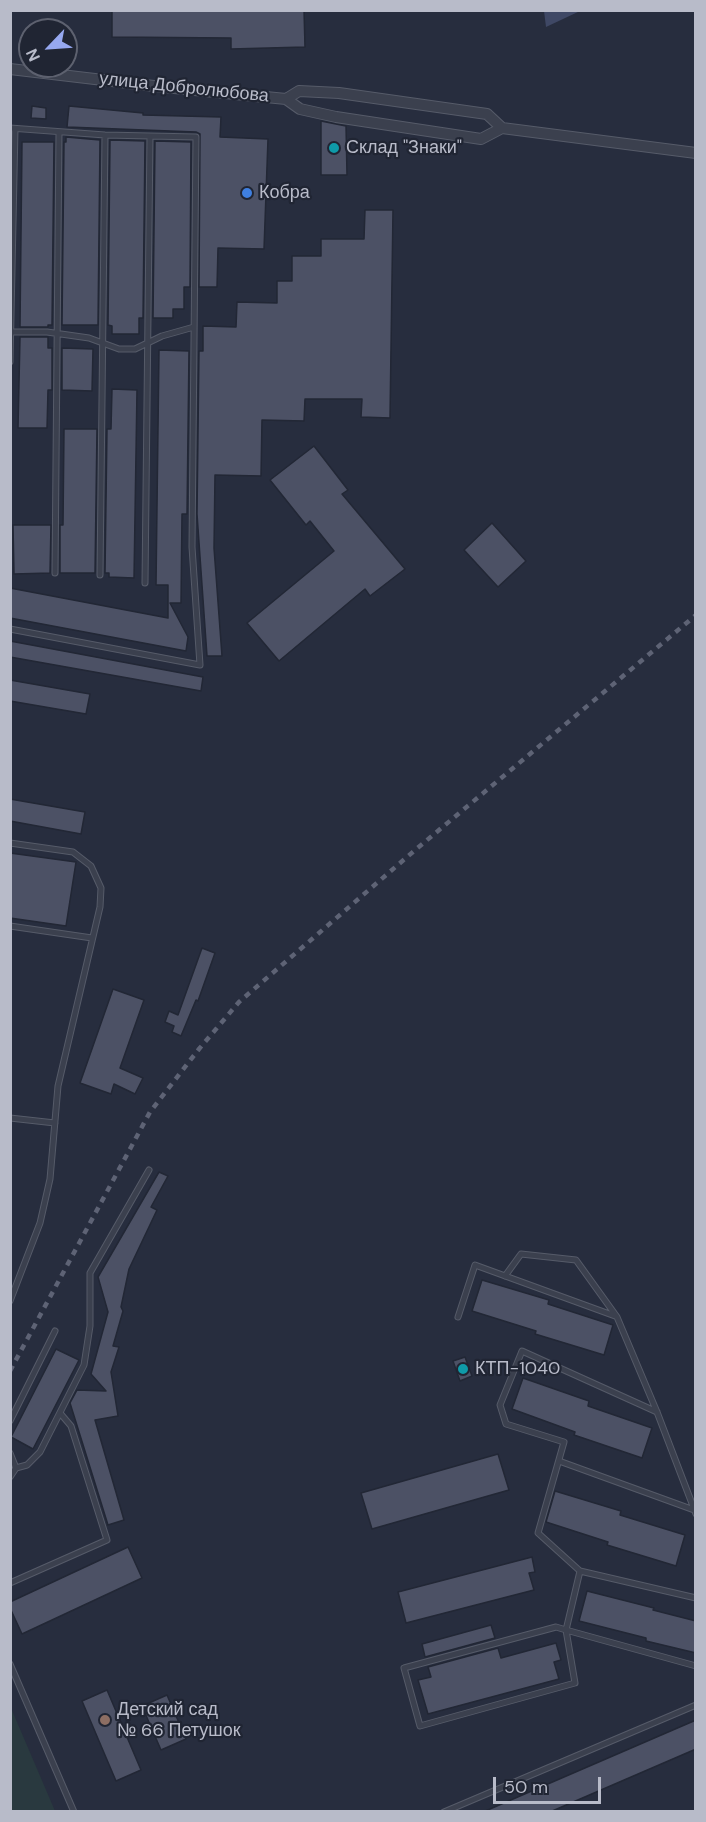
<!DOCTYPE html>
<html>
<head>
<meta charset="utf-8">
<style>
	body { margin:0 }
	#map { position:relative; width:706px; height:1822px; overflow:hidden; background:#272d3e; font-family:"DM Sans",sans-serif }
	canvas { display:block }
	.frame { position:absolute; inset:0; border:12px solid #b8bbc9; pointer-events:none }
	.north { position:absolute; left:18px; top:18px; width:60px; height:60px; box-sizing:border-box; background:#202533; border:2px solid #5d616f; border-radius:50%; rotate:245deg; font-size:16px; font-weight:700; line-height:24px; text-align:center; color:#b8bbc9 }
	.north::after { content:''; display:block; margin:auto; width:21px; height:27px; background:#96a8f0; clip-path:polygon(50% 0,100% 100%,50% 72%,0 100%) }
	.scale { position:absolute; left:493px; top:1777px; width:108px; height:27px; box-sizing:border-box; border:3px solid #b8bbc9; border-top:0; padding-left:8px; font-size:18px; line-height:21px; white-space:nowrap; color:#b8bbc9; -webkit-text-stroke:4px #202533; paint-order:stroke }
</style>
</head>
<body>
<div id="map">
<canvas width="706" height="1822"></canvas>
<div class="frame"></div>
<div class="north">N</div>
<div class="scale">50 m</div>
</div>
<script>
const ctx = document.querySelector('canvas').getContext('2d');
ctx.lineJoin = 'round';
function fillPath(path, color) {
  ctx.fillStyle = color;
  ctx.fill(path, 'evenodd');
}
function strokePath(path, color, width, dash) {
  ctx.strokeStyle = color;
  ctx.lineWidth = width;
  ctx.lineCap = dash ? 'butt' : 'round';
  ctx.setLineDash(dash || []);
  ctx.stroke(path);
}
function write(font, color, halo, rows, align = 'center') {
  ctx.font = font + ' "DM Sans",sans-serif';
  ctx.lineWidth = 4.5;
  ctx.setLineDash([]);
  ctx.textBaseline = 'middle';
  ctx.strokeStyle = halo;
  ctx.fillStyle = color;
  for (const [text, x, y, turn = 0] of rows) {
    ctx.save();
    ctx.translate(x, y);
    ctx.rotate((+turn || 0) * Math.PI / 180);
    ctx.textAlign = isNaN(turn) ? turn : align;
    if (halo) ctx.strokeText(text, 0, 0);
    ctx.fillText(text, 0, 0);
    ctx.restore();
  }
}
fillPath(new Path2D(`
	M 11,1708 L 55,1811 L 11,1811 Z`), '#29393f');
fillPath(new Path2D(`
	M 544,11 L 544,10 L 580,11 L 546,27 Z`), '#3f4865');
const building = new Path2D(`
	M 112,10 L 304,10 L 305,47 L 231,49 L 231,38 L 112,37 Z
	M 32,106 L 46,108 L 46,119 L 31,118 Z
	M 69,106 L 143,113 L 143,115 L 221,117 L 220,137 L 268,139 L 264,249 L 218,248 L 217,287 L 199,287 L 200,134 L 196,132 L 67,127 Z
	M 321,121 L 346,126 L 347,175 L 321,175 Z
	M 66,137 L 100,140 L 98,325 L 62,325 L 64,142 L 66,142 Z
	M 110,140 L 145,141 L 143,318 L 139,318 L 139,334 L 112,334 L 112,326 L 108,325 Z
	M 155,141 L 191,142 L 190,287 L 184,287 L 184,309 L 173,309 L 173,318 L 153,318 Z
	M 22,142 L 54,142 L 52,325 L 48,325 L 48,327 L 20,327 Z
	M 365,210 L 393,210 L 390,418 L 361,417 L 362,399 L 305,399 L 304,421 L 262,420 L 261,476 L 215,475 L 214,548 L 222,656 L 207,656 L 197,514 L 199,351 L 203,351 L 203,326 L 236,327 L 237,302 L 277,303 L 277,281 L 292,281 L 292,256 L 321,256 L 321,239 L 364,239 Z
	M 20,337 L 48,337 L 48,348 L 52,348 L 52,390 L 48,390 L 47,428 L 18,428 Z
	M 62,348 L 93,349 L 92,391 L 62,390 Z
	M 159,350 L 189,351 L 187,514 L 182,514 L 181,603 L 170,603 L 188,637 L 186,651 L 10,618 L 10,588 L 168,618 L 168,585 L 156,585 Z
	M 112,389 L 137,390 L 134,578 L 109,577 L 109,573 L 105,573 L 107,429 L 111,429 Z
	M 64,429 L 97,429 L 95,573 L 60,573 L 60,525 L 63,525 Z
	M 314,446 L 348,490 L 342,494 L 405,569 L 370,596 L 365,589 L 279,661 L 247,623 L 334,551 L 310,521 L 306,525 L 270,480 Z
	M 492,523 L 526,561 L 498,587 L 464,550 Z
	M 13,525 L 51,525 L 50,573 L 14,574 Z
	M 10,641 L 203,677 L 201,691 L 10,657 Z
	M 10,680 L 90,694 L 86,714 L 10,701 Z
	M 10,799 L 85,812 L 81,834 L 10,821 Z
	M 10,853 L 76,862 L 66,926 L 10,918 Z
	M 202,948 L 215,953 L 198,1001 L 196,1000 L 181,1036 L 172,1032 L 174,1026 L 165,1022 L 169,1011 L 178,1015 Z
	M 113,989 L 144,1000 L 120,1068 L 143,1078 L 135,1094 L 114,1084 L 111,1094 L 80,1083 Z
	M 159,1172 L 168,1176 L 151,1207 L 157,1210 L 129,1269 L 121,1307 L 123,1311 L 113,1346 L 119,1347 L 111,1372 L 118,1416 L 95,1420 L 124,1520 L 108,1525 L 70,1403 L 77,1390 L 106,1391 L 91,1374 L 108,1312 L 98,1277 Z
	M 482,1280 L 549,1300 L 548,1304 L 613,1325 L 604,1355 L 535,1334 L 536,1331 L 472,1311 Z
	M 56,1349 L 79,1360 L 33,1449 L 11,1437 Z
	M 465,1357 L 472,1376 L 460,1381 L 453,1361 Z
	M 523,1378 L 589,1401 L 588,1406 L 652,1428 L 642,1458 L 574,1435 L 575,1432 L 512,1409 Z
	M 498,1454 L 509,1490 L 372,1529 L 361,1493 Z
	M 555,1491 L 621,1511 L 620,1515 L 685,1535 L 676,1566 L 607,1545 L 608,1542 L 546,1522 Z
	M 128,1547 L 142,1578 L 22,1634 L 10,1608 L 10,1602 Z
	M 532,1557 L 535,1572 L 529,1573 L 534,1590 L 406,1623 L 398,1592 Z
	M 587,1591 L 654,1608 L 653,1610 L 696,1621 L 696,1653 L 646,1641 L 646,1638 L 579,1621 Z
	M 491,1625 L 495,1638 L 425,1657 L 422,1644 Z
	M 556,1643 L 561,1660 L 554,1662 L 559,1679 L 428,1714 L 418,1680 L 431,1677 L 428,1667 L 498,1648 L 501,1658 Z
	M 107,1690 L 141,1770 L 116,1781 L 82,1701 Z
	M 167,1695 L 186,1739 L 161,1750 L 142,1706 Z
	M 696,1720 L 696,1749 L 550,1812 L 483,1812 Z`);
fillPath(building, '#4c5165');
strokePath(building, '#222735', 1.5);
const lane = new Path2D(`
	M 10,128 L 105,135 L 196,137 L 192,547 L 200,665 L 10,629
	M 10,332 L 47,332 L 89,338 L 119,349 L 135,349 L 162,336 L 194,327
	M 10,362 L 15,129
	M 55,573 L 59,132
	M 100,575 L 105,135
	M 145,583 L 150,136
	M 10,843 L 73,852 L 91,866 L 101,888 L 100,907 L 58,1086 L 50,1179 L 40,1223 L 10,1301
	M 10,926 L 92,938
	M 10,1118 L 55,1123
	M 505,1276 L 521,1254 L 576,1260 L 617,1317 L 657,1412 L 696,1514
	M 458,1317 L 475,1265 L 615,1316
	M 10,1421 L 55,1331
	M 10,1453 L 16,1468
	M 559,1461 L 694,1510
	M 10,1477 L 16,1468 L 27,1465 L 40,1452 L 84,1365 L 90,1326 L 90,1273 L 149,1170
	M 580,1571 L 538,1533 L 564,1442 L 506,1424 L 500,1405 L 522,1351 L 657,1412
	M 10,1583 L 107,1540 L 71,1426 L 60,1413
	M 696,1598 L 580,1571 L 566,1630 L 696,1666
	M 556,1627 L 566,1630 L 575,1683 L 420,1726 L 404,1668 Z
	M 10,1664 L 74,1812
	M 444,1812 L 696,1705`);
const street = new Path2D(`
	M 10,69 L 154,86 L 286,99 L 300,109 L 336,117 L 481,139 L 502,128 L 696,153
	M 286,99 L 299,91 L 339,93 L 487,114 L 502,128`);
strokePath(lane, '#565b69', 7);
strokePath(street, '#565b69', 12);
strokePath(lane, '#3b404e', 5);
strokePath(street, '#3b404e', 10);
strokePath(new Path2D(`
	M 10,1371 L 150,1112 L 199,1049 L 239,1002 L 414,851 L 696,615`), '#5e6375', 4.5, [6, 6]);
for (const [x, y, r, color] of [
	[334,148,6,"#0f9aa8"],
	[247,193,6,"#3f7fe0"],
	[463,1369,6,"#0f9aa8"],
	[105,1720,6,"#8d6e63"]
]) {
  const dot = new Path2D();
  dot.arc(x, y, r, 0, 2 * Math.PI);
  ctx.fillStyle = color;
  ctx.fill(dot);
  strokePath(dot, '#202533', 2);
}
write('18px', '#b8bbc9', '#202533', [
	["улица Добролюбова",184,88,6]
]);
write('18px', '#b8bbc9', '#202533', [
	["Склад \"Знаки\"",346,148],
	["Кобра",259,193],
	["КТП-1040",475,1369],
	["Детский сад",117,1710],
	["№ 66 Петушок",117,1731]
], 'left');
</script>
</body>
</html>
